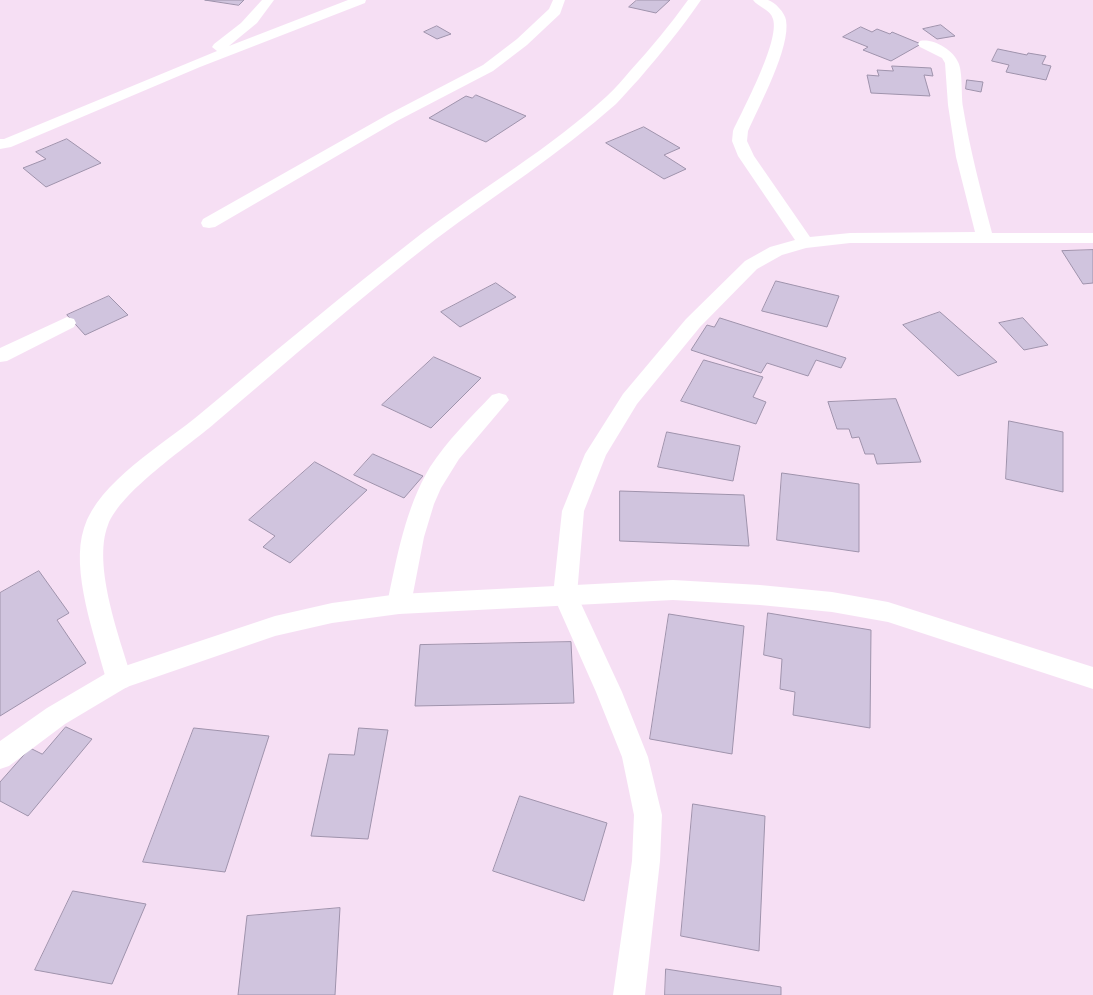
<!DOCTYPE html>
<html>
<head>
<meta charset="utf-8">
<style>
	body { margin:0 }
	canvas { display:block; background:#f6dff4 }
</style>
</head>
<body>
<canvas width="1093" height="995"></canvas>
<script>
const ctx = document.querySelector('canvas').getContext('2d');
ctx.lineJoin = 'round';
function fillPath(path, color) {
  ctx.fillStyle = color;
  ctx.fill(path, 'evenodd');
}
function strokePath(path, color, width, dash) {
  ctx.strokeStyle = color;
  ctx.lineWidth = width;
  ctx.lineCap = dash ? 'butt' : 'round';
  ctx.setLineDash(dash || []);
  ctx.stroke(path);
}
const building = new Path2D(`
	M 205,0 L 244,0 L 239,5 Z
	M 637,0 L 670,0 L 656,13 L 629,7 Z
	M 941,25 L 955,36 L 937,39 L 923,29 Z
	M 437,26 L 451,34 L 437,39 L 424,32 Z
	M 861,27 L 872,32 L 877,29 L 890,34 L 892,32 L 921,44 L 891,61 L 863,50 L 868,47 L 843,37 Z
	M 998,49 L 1027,55 L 1028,53 L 1046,56 L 1042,64 L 1051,66 L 1046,80 L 1006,72 L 1009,65 L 992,61 Z
	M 892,66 L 931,68 L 933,76 L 924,75 L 930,96 L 871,93 L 867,75 L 879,76 L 877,70 L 893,71 Z
	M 967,80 L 983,82 L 981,92 L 966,89 Z
	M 476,95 L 526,116 L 486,142 L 429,118 L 466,96 L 472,98 Z
	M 644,127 L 680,148 L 664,155 L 686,169 L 664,179 L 606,143 Z
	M 67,139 L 101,163 L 46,187 L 23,168 L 46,159 L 36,152 Z
	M 1093,250 L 1093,283 L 1083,284 L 1062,251 Z
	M 776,281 L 839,296 L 827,327 L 762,311 Z
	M 496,283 L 516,297 L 460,327 L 441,312 Z
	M 109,296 L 128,315 L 85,335 L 67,315 Z
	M 940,312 L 997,362 L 958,376 L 903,325 Z
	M 720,318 L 846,358 L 841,368 L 816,360 L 808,376 L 767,363 L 761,373 L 691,350 L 707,325 L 714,327 Z
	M 1023,318 L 1048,345 L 1024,350 L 999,323 Z
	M 434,357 L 481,378 L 431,428 L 382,405 Z
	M 704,360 L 763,377 L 753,397 L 766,402 L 756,424 L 681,401 Z
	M 896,399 L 921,462 L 877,464 L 874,454 L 865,454 L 859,437 L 852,438 L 849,429 L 837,429 L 828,402 Z
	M 1009,421 L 1063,432 L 1063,492 L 1006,479 Z
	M 667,432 L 740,446 L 733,481 L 658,467 Z
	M 373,454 L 423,476 L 404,498 L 354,475 Z
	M 315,462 L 367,490 L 290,563 L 263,547 L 275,536 L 249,520 Z
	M 782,473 L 859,484 L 859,552 L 777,540 Z
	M 620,491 L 744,495 L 749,546 L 620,541 Z
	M 39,571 L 69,613 L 57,620 L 86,663 L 0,716 L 0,593 Z
	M 768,613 L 871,630 L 870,728 L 793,715 L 795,692 L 780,689 L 782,659 L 764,655 Z
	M 669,614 L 744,626 L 732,754 L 650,739 Z
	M 571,642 L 574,703 L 415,706 L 420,645 Z
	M 66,727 L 92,739 L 28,816 L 0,801 L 0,782 L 30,748 L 42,754 Z
	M 194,728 L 269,736 L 225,872 L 143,862 Z
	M 359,728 L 388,730 L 368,839 L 311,836 L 329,754 L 354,755 Z
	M 520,796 L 607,823 L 584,901 L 493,871 Z
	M 693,804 L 765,816 L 759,951 L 681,936 Z
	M 73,891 L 146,904 L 112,984 L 35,970 Z
	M 340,908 L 335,995 L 238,995 L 247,916 Z
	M 666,969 L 781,987 L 781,995 L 665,995 Z`);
fillPath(building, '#d0c4de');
strokePath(building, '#9f93ac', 1);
fillPath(new Path2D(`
	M 262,0 L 274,0 L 257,23 L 229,46 L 348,0 L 366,0 L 365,3 L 200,67 L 11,147 L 0,149 L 0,139 L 4,139 L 217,51 L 212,47 L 214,44 L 241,23 Z
	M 553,0 L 565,0 L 560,14 L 527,45 L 493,71 L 397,121 L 215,227 L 209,228 L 203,227 L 201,223 L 203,219 L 387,115 L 483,65 L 517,39 L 549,9 Z
	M 688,0 L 701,0 C 682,28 661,53 639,79 C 631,87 624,96 616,104 C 560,154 496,194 436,239 C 360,298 288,361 215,423 C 186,448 121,491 108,525 C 92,565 120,639 132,679 L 128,687 L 119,690 L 110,687 L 106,679 C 95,637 70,570 84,528 C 98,482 164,444 200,414 C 273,353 346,292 421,234 C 482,188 551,148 607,96 C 616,88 623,79 630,71 C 651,48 670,25 688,0 Z
	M 753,0 C 757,0 764,0 768,0 C 775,2 785,13 786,20 C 791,47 759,106 748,131 L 747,141 L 754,156 L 810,237 L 850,233 L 975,232 L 956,157 L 948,105 L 945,63 L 942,58 L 920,47 L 918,44 L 920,41 C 933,38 953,50 958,62 C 963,71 961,96 963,107 C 970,150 981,191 992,233 L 1093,233 L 1093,243 L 850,243 L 806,248 L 782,255 L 757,269 L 700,327 L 637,404 L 606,455 L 584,511 L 577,595 L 622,692 L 648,757 L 662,815 L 660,861 L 645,995 L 613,995 L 632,861 L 634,815 L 622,757 L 596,692 L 553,595 L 562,511 L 585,454 L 623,394 L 686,319 L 745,261 L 770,247 L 795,240 L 738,156 L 732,141 L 733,131 C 743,109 780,41 773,19 C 770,9 758,7 753,0 Z
	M 67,317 L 74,319 L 76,323 L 74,327 L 7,361 L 0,362 L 0,348 Z
	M 499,393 L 506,395 L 509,400 L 459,459 L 441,488 L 434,504 L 424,537 L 411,604 L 407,611 L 399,614 L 391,611 L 387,604 C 397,557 405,509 430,467 C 447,441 470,418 492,395 Z`), '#fff');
fillPath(new Path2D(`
	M 673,580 L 760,585 L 832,592 L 888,602 L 1093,667 L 1093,689 L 888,622 L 832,612 L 760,605 L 673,600 L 399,614 L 332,623 L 275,636 L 127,687 L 65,724 L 9,766 L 0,769 L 0,741 L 47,708 L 110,671 L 275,616 L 332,603 L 399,594 Z`), '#fff');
</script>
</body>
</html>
